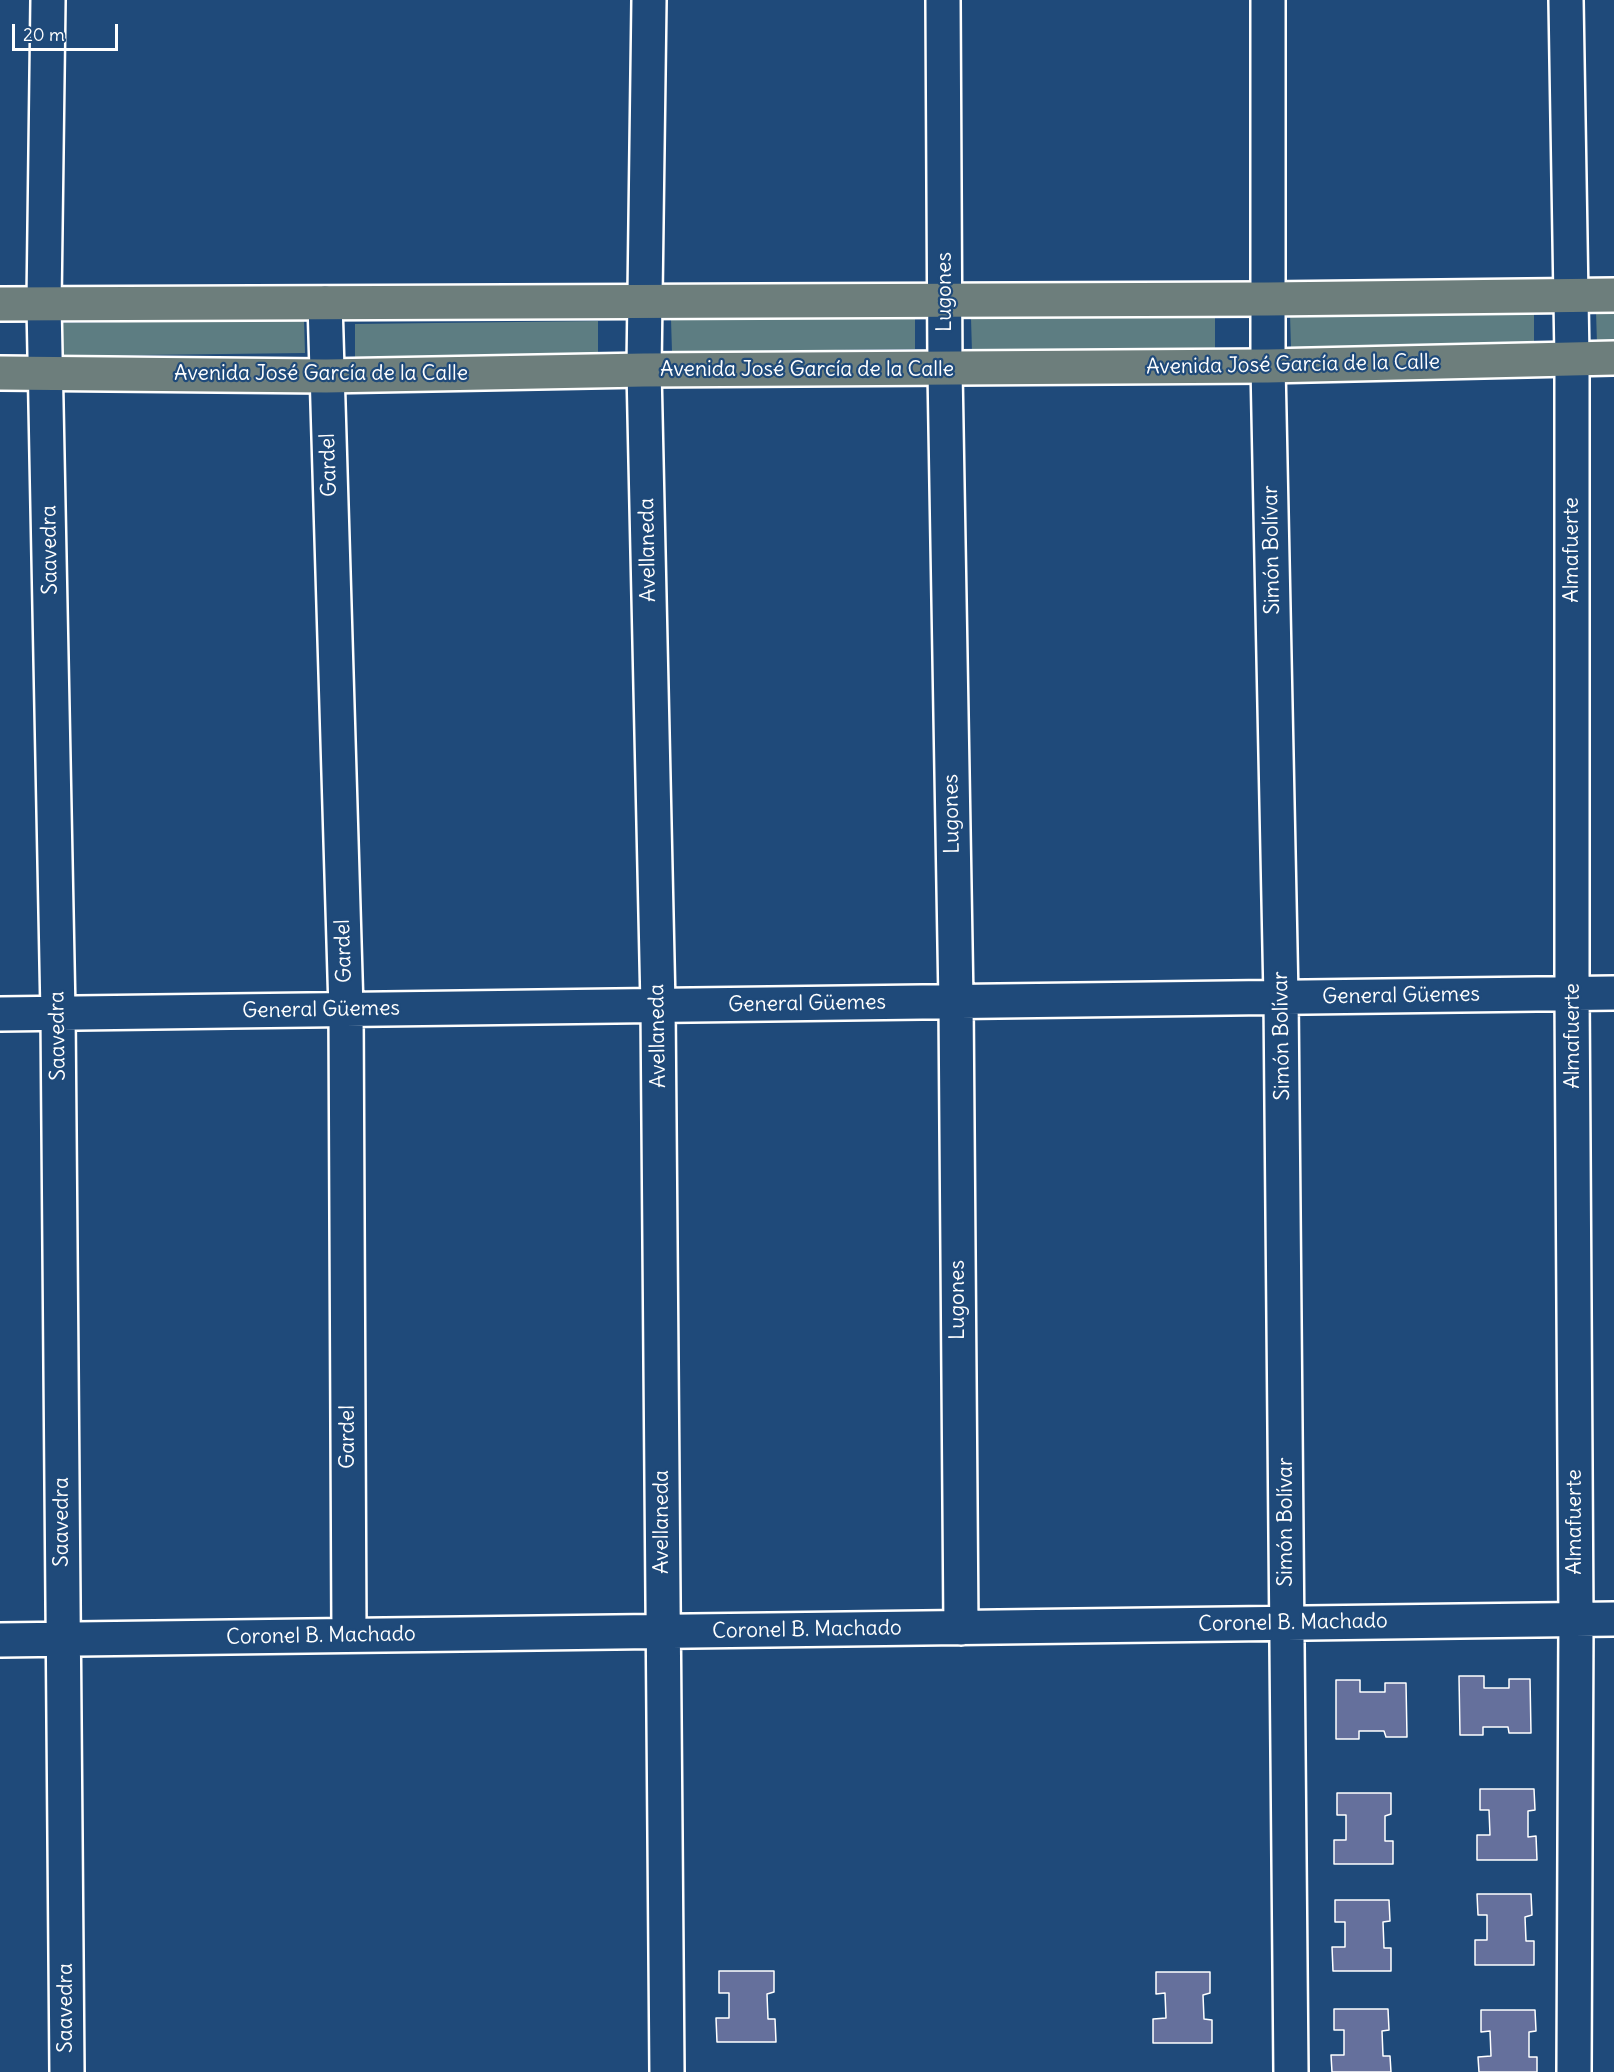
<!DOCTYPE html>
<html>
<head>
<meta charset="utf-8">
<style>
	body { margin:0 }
	#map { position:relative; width:1614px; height:2072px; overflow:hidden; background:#1f4a7a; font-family:Delius,sans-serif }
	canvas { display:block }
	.scale { position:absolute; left:12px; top:24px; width:106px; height:27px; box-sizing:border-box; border:3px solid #fff; border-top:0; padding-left:8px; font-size:18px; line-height:21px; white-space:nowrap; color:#fff; -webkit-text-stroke:4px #1f4a7a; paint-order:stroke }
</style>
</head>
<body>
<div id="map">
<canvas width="1614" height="2072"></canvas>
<div class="scale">20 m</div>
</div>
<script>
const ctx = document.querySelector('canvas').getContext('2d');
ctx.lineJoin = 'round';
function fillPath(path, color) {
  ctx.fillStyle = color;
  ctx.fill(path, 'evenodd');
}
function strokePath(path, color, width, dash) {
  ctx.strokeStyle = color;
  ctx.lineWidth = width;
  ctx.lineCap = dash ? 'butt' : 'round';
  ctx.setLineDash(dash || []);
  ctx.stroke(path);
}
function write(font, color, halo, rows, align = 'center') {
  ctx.font = font + ' Delius,sans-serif';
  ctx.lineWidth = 4.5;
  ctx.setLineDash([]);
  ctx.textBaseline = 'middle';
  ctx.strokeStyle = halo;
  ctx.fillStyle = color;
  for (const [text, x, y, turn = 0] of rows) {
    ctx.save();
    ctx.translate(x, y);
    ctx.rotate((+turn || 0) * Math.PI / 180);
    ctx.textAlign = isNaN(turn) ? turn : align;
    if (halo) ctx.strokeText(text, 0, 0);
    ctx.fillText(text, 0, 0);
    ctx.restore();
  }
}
fillPath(new Path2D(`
	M 1614,310 L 1614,344 L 1597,344 L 1596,311 Z
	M 1534,311 L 1534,344 L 1291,348 L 1290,314 Z
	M 915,315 L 915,349 L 672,352 L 671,319 Z
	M 1215,315 L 1215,349 L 972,352 L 971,318 Z
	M 304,319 L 305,353 L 61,356 L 60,323 Z
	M 598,321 L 598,354 L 355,357 L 355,324 Z`), '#5d7d82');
const building = new Path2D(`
	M 1459,1676 L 1484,1676 L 1484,1688 L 1509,1688 L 1509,1679 L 1530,1679 L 1531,1733 L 1509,1733 L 1508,1727 L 1483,1727 L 1483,1735 L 1460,1735 Z
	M 1336,1680 L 1360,1680 L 1360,1692 L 1385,1692 L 1385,1683 L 1406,1683 L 1407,1737 L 1386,1737 L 1384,1731 L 1359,1731 L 1359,1739 L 1336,1739 Z
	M 1480,1789 L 1534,1789 L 1535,1810 L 1528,1811 L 1528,1837 L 1536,1836 L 1537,1860 L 1477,1860 L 1477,1835 L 1490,1835 L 1489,1810 L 1480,1810 Z
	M 1337,1793 L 1391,1793 L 1391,1814 L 1385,1816 L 1385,1841 L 1393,1841 L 1393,1864 L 1334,1864 L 1334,1840 L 1346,1840 L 1346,1815 L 1337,1815 Z
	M 1477,1894 L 1531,1894 L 1532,1915 L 1525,1917 L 1526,1941 L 1534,1941 L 1534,1965 L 1475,1965 L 1475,1940 L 1487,1940 L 1487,1915 L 1478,1915 Z
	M 1335,1900 L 1389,1900 L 1390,1921 L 1383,1922 L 1384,1948 L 1391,1948 L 1391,1971 L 1333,1971 L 1332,1947 L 1345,1947 L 1345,1922 L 1335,1922 Z
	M 719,1971 L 774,1971 L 774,1992 L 767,1994 L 768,2019 L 775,2019 L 776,2042 L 717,2042 L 716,2018 L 729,2018 L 729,1993 L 719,1993 Z
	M 1156,1972 L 1210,1972 L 1210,1993 L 1203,1995 L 1204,2019 L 1212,2020 L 1212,2043 L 1153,2043 L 1153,2019 L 1166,2018 L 1165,1993 L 1156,1994 Z
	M 1334,2009 L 1388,2009 L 1389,2030 L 1382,2031 L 1383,2056 L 1390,2056 L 1391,2072 L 1332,2072 L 1331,2055 L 1344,2055 L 1344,2030 L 1334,2030 Z
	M 1481,2010 L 1535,2010 L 1536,2031 L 1529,2032 L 1529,2057 L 1537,2057 L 1537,2072 L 1479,2072 L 1478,2057 L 1491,2056 L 1490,2031 L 1481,2032 Z`);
fillPath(building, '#65709c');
strokePath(building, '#fff', 1.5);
const minor = new Path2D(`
	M 48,0 L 44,304 L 58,1013 L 67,2072
	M 649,0 L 644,370 L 658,1005 L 667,2072
	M 943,0 L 945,370 L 956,1002 L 961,1628
	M 1268,0 L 1268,366 L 1281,997 L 1291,2072
	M 1566,0 L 1572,358 L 1572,994 L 1576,1620 L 1574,2072
	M 325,303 L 346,1009 L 349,1635
	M 0,1014 L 1614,993
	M 0,1640 L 1614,1619`);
const major = new Path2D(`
	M 0,304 L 1267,299 L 1614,295
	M 0,373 L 326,376 L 644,370 L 1268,366 L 1614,358`);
strokePath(minor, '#fff', 38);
strokePath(major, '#fff', 38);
strokePath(minor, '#1f4a7a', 33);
strokePath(major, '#6d7e7c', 33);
write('21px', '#fff', '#1f4a7a', [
	["Lugones",945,292,-90],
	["Avenida José García de la Calle",1293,365,-1],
	["Avenida José García de la Calle",807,370],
	["Avenida José García de la Calle",321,374],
	["Gardel",329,465,-92],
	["Saavedra",50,550,-91],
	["Avellaneda",648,550,-91],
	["Simón Bolívar",1272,550,-91],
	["Almafuerte",1572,550,-90],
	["Lugones",952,814,-91],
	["Gardel",344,951,-92],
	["General Güemes",1401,996,-1],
	["General Güemes",807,1004,-1],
	["General Güemes",321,1010,-1],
	["Saavedra",58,1036,-91],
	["Avellaneda",658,1036,-91],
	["Simón Bolívar",1282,1036,-91],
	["Almafuerte",1573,1036,-90],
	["Lugones",958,1300,-90],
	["Gardel",348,1437,-90],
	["Saavedra",62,1522,-90],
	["Avellaneda",662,1522,-90],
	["Simón Bolívar",1286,1522,-90],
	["Almafuerte",1575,1522,-90],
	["Coronel B. Machado",1293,1623,-1],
	["Coronel B. Machado",807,1630,-1],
	["Coronel B. Machado",321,1636,-1],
	["Saavedra",66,2008,-90]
]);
</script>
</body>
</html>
